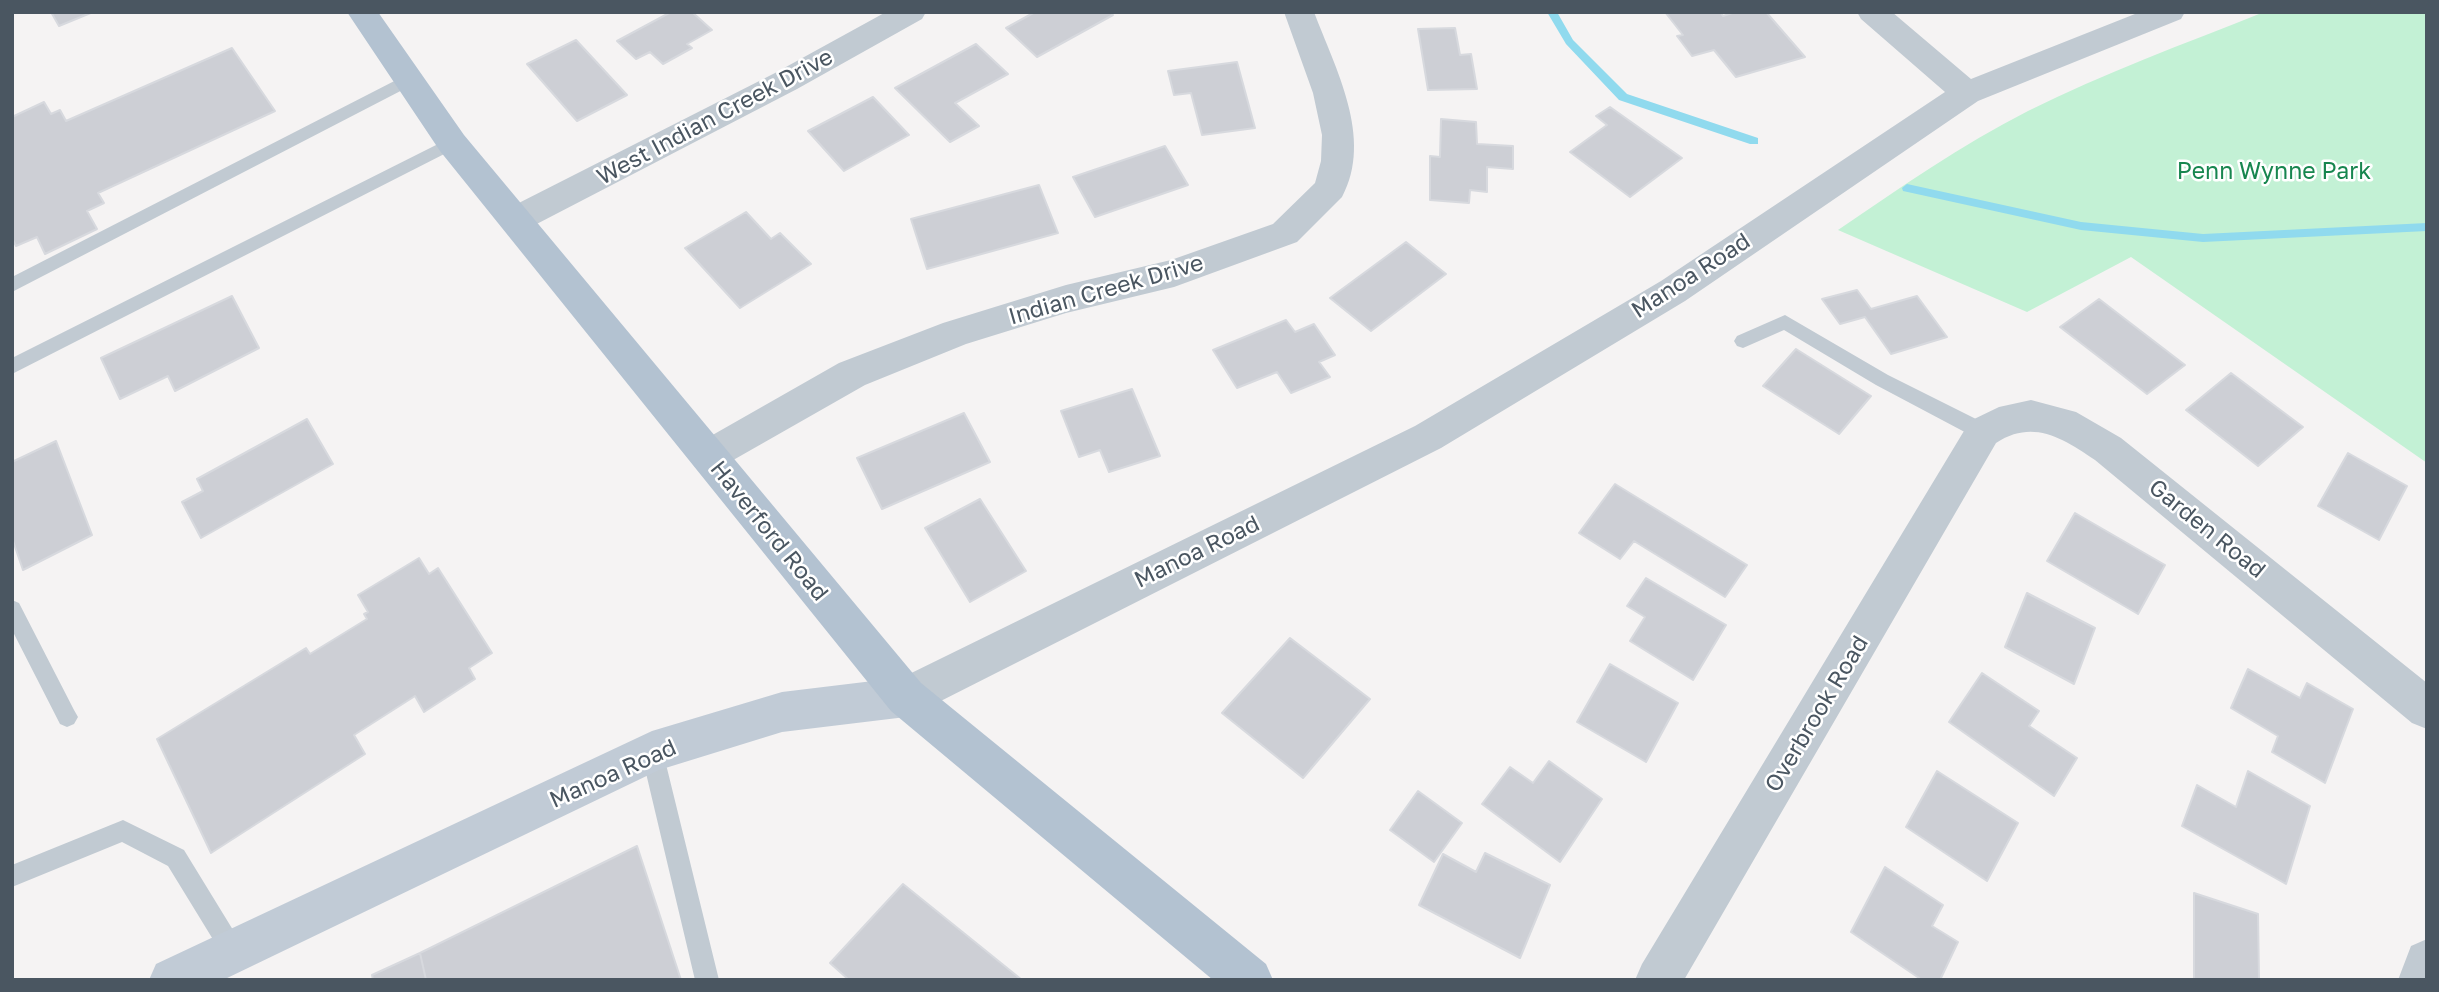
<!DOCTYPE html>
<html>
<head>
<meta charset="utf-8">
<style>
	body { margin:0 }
	#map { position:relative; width:2439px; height:992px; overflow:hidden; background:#f5f3f3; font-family:"Golos Text",sans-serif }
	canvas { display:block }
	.frame { position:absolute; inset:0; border:14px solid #4a5661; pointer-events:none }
</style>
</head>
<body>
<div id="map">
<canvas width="2439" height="992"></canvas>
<div class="frame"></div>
</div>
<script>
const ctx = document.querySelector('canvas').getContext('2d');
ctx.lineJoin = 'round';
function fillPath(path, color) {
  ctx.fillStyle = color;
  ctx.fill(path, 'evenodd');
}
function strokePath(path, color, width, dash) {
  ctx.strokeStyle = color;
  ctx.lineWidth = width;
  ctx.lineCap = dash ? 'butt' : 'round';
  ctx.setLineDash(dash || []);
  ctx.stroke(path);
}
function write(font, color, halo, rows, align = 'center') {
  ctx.font = font + ' "Golos Text",sans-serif';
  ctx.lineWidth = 5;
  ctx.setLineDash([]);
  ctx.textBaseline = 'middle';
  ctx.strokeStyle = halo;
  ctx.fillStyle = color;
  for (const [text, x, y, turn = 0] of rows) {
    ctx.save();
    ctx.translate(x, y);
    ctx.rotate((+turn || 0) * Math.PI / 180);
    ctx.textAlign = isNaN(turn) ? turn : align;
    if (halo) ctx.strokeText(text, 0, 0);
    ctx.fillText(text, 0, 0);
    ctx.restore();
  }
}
fillPath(new Path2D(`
	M 2264,12 L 2427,12 L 2427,463 L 2131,257 L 2027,312 L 1838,230 C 1900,188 1961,145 2028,111 C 2104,73 2184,44 2264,12 Z`), '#c3f1d5');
fillPath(new Path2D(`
	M 1547,12 L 1557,12 L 1573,40 L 1627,94 L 1758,138 L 1758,144 L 1750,144 L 1619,100 L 1566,44 Z
	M 1907,184 L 2081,222 L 2203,234 L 2427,223 L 2427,231 L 2203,242 L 2081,230 L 1903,191 L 1902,188 Z`), '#90daee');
const building = new Path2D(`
	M 51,12 L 93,12 L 59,26 Z
	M 671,12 L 692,12 L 712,30 L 687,44 L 692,48 L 663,64 L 650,52 L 636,59 L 617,41 Z
	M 1035,12 L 1109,12 L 1113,15 L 1037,57 L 1006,28 Z
	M 1665,12 L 1720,12 L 1723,16 L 1735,12 L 1766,12 L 1805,57 L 1736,77 L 1714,50 L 1692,56 L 1677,36 L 1683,35 Z
	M 1455,28 L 1460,55 L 1471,54 L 1477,89 L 1428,90 L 1418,29 Z
	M 576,40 L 627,95 L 577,121 L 527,64 Z
	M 976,44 L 1008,74 L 955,103 L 979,126 L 950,142 L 895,88 Z
	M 232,48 L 275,111 L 98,193 L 104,203 L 87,211 L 97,229 L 45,254 L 37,237 L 16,246 L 12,238 L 12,117 L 44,102 L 51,114 L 60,110 L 66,121 Z
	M 1237,62 L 1255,128 L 1202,135 L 1191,93 L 1174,95 L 1168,71 Z
	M 873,97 L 909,135 L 844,171 L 808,131 Z
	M 1610,107 L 1682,158 L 1630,197 L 1570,152 L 1607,125 L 1596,116 Z
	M 1441,119 L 1476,122 L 1477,144 L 1513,146 L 1513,169 L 1487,167 L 1487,192 L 1470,190 L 1469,203 L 1430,200 L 1430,156 L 1440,157 Z
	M 1165,146 L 1188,185 L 1095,217 L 1073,177 Z
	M 1039,185 L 1058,233 L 927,269 L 911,219 Z
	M 746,212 L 771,239 L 780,233 L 811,264 L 740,308 L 685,248 Z
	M 1406,242 L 1446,274 L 1371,331 L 1330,298 Z
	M 1857,290 L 1871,309 L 1917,296 L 1947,337 L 1891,354 L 1865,317 L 1840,324 L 1822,299 Z
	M 232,296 L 259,348 L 175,391 L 168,376 L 120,399 L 101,358 Z
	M 2099,299 L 2185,365 L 2147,394 L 2060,327 Z
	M 1286,320 L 1295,332 L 1314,324 L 1335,355 L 1319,362 L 1330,377 L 1291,393 L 1277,372 L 1237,388 L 1213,350 Z
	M 1796,349 L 1871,396 L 1839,434 L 1763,386 Z
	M 2231,373 L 2303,427 L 2258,466 L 2186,410 Z
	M 1132,389 L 1160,456 L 1109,472 L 1100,450 L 1079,457 L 1061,411 Z
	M 964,413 L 990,462 L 882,509 L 857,458 Z
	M 307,419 L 333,464 L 201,538 L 182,502 L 203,491 L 197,479 Z
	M 56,441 L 92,535 L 23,570 L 12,538 L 12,462 Z
	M 2348,453 L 2407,486 L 2379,540 L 2318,506 Z
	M 1615,484 L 1747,565 L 1725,597 L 1634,541 L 1620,559 L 1579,533 Z
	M 980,499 L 1026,571 L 970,602 L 925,528 Z
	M 2075,513 L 2165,565 L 2138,614 L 2047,561 Z
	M 419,558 L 429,574 L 438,568 L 492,653 L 469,668 L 475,679 L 424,712 L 415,696 L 354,735 L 365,754 L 211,853 L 157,739 L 306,648 L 310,654 L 367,619 L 364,614 L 368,612 L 358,595 Z
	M 1646,578 L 1726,625 L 1693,680 L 1630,641 L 1645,617 L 1627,606 Z
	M 2027,593 L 2095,628 L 2074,684 L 2005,647 Z
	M 1290,638 L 1370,699 L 1303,778 L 1222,713 Z
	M 1610,664 L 1678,703 L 1646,762 L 1577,722 Z
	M 2248,669 L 2300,698 L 2307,683 L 2353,709 L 2325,783 L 2272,752 L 2278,736 L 2231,708 Z
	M 1982,673 L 2039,711 L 2029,726 L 2077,758 L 2054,796 L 1949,722 Z
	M 1549,761 L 1602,799 L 1560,862 L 1482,804 L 1510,767 L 1533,783 Z
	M 1937,771 L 2018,823 L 1987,881 L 1906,827 Z
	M 2248,771 L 2310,806 L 2286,884 L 2182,826 L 2197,785 L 2236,807 Z
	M 1418,791 L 1462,823 L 1434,862 L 1390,830 Z
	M 637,846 L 681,980 L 426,980 L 420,953 Z
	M 1485,853 L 1550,885 L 1520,958 L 1419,905 L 1443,854 L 1476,872 Z
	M 1885,867 L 1943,905 L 1932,926 L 1958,942 L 1940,980 L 1922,980 L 1851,932 Z
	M 903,884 L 1022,980 L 849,980 L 830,963 Z
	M 2194,893 L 2258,914 L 2259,980 L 2194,980 Z
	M 420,953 L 426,980 L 373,980 L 372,975 Z`);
fillPath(building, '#cdcfd5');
strokePath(building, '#d7d9de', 2);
fillPath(new Path2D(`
	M 408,74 L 416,80 L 414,84 L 12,292 L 12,277 Z
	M 452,137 L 460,143 L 458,147 L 12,374 L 12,358 Z
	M 1785,315 L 1888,375 L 1990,426 L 1992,432 L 1990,438 L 1983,440 L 1976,438 L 1876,385 L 1784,330 L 1743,348 L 1737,346 L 1734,341 L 1737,336 Z
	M 12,600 L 19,603 L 74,710 L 78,717 L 74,724 L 67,727 L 60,724 L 12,630 Z
	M 652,742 L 660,745 L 663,752 L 719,980 L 695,980 L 641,752 L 644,745 Z
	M 123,820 L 184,850 L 241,943 L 245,951 L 241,959 L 233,963 L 225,959 L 168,866 L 122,842 L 12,887 L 12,865 Z`), '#c1cad2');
fillPath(new Path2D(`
	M 886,12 L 926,12 L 922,19 L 797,89 L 529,228 L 517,232 L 505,228 L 500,219 L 505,210 L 775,73 Z
	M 1284,12 L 1314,12 C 1335,68 1374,138 1342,197 L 1297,242 L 1174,287 L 1066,313 L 966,344 L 865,385 L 721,467 L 708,472 L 695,467 L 689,456 L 695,445 L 839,363 L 943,323 L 1066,285 L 1171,260 L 1273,224 L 1315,183 L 1321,161 L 1322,135 L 1313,93 Z
	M 1857,12 L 1892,12 L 1971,79 L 2140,12 L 2185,12 L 2181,19 L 1978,101 L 1685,301 L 1441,448 L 921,711 L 906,717 L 891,711 L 885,697 L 891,683 L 1415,426 L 1661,281 L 1945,92 L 1861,19 Z
	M 2031,400 L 2076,412 L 2121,438 L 2427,683 L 2427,729 L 2412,723 L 2095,460 C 2062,438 2033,419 1996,443 L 1684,980 L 1635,980 L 1642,964 L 1970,421 L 1999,407 Z
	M 2427,939 L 2427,980 L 2398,980 L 2411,946 Z`), '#c1cad2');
fillPath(new Path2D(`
	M 906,677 L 921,683 L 927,697 L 921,711 L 906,717 L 782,732 L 659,770 L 223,980 L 149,980 L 156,964 L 652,731 L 782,692 Z`), '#c1cbd6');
fillPath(new Path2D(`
	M 347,12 L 378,12 L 464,135 L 921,683 L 1266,964 L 1273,980 L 1213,980 L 891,711 L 440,151 Z`), '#b3c2d1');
write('23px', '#4a5661', '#fff', [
	["West Indian Creek Drive",715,117,-28],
	["Manoa Road",1691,276,-33],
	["Indian Creek Drive",1106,290,-16],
	["Garden Road",2207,529,39],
	["Haverford Road",769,531,51],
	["Manoa Road",1197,552,-26],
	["Overbrook Road",1817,714,-59],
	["Manoa Road",613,774,-24]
]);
write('23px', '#17864f', '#fff', [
	["Penn Wynne Park",2274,172]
]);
</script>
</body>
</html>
